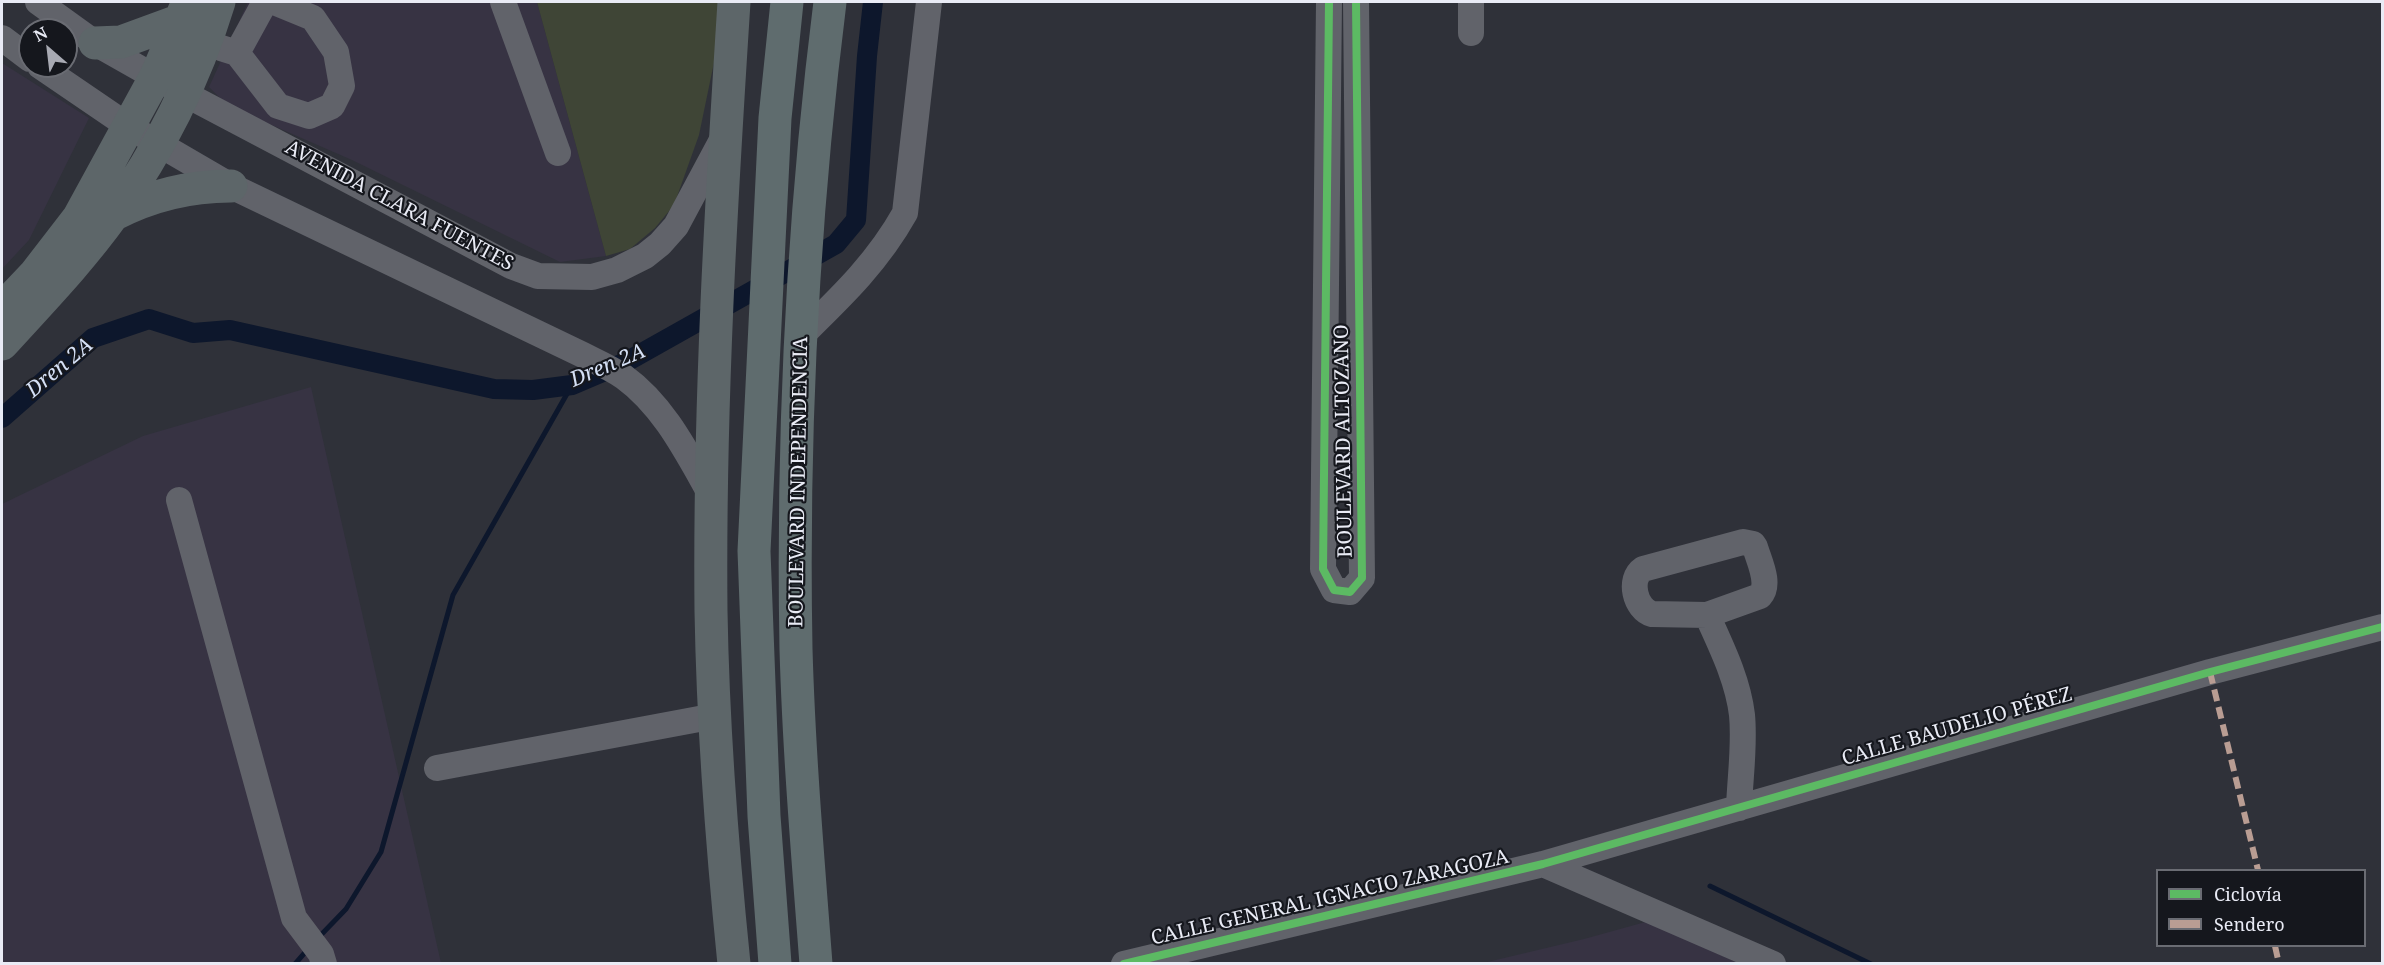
<!DOCTYPE html>
<html>
<head>
<meta charset="utf-8">
<style>
	body { margin:0 }
	#map { position:relative; width:2384px; height:965px; overflow:hidden; background:#2f3139; font-family:"Noto Serif",serif }
	canvas { display:block }
	.frame { position:absolute; inset:0; border:3px solid #e9ebf5; pointer-events:none }
	.legend { position:absolute; left:2156px; top:869px; width:210px; height:78px; box-sizing:border-box; background:#15171d; border:2px solid #6a6c73; margin:0; padding:8px 10px; list-style:none; font-size:18px; color:#e9ebf5 }
	.legend li { display:flex; align-items:center; gap:12px; height:30px }
	.legend b { width:30px; border:2px solid #6a6c73 }
	.north { position:absolute; left:18px; top:18px; width:60px; height:60px; box-sizing:border-box; background:#15171d; border:2px solid #6a6c73; border-radius:50%; rotate:332deg; font-size:16px; font-weight:700; line-height:24px; text-align:center; color:#e9ebf5 }
	.north::after { content:''; display:block; margin:auto; width:21px; height:27px; background:#a8aab3; clip-path:polygon(50% 0,100% 100%,50% 72%,0 100%) }
</style>
</head>
<body>
<div id="map">
<canvas width="2384" height="965"></canvas>
<div class="frame"></div>
<ul class="legend">
<li><b style="height:8px;background:#5cba63"></b>Ciclovía</li>
<li><b style="height:8px;background:#b99d93"></b>Sendero</li>
</ul>
<div class="north">N</div>
</div>
<script>
const ctx = document.querySelector('canvas').getContext('2d');
ctx.lineJoin = 'round';
function fillPath(path, color) {
  ctx.fillStyle = color;
  ctx.fill(path, 'evenodd');
}
function strokePath(path, color, width, dash) {
  ctx.strokeStyle = color;
  ctx.lineWidth = width;
  ctx.lineCap = dash ? 'butt' : 'round';
  ctx.setLineDash(dash || []);
  ctx.stroke(path);
}
function write(font, color, halo, rows, align = 'center') {
  ctx.font = font + ' "Noto Serif",serif';
  ctx.lineWidth = 4.5;
  ctx.setLineDash([]);
  ctx.textBaseline = 'middle';
  ctx.strokeStyle = halo;
  ctx.fillStyle = color;
  for (const [text, x, y, turn = 0] of rows) {
    ctx.save();
    ctx.translate(x, y);
    ctx.rotate((+turn || 0) * Math.PI / 180);
    ctx.textAlign = isNaN(turn) ? turn : align;
    if (halo) ctx.strokeText(text, 0, 0);
    ctx.fillText(text, 0, 0);
    ctx.restore();
  }
}
fillPath(new Path2D(`
	M 248,2 L 537,2 L 606,256 L 560,262 L 352,160 L 228,106 L 209,87 Z
	M 2,63 L 89,118 L 29,240 L 2,269 Z
	M 311,387 L 441,963 L 2,964 L 2,504 L 143,436 Z
	M 1649,921 L 1740,964 L 1479,964 L 1584,939 Z`), '#373343');
fillPath(new Path2D(`
	M 537,2 L 723,2 L 717,48 L 699,135 L 674,205 L 655,228 L 630,249 L 606,256 Z`), '#3f4536');
strokePath(new Path2D(`
	M 1710,886 L 1871,964
	M 318,938 L 346,909 L 381,852 L 453,595 L 572,385
	M 295,964 L 308,949`), '#0d172c', 5);
strokePath(new Path2D(`
	M 2,418 L 93,338 L 149,319 L 193,333 L 230,330 L 494,389 L 533,390 L 572,385 L 626,362 L 836,244 L 856,220 L 867,56 L 873,2`), '#0d172c', 20);
strokePath(new Path2D(`
	M 38,2 L 95,43 L 185,94 L 511,266 L 538,276 L 592,277 L 617,270 L 645,256 L 660,244 L 676,226 L 722,140
	M 503,2 L 558,153
	M 1329,2 L 1323,569 L 1334,590 L 1350,592 L 1362,578 L 1356,2
	M 1471,2 L 1471,33
	M 2,38 L 30,59
	M 221,48 L 237,53 L 265,2
	M 237,53 L 278,106 L 309,116 L 332,106 L 342,86 L 336,52 L 313,18 L 274,2
	M 40,66 L 128,126 L 231,186 L 583,355 C 597,362 611,368 624,377 C 664,406 687,453 711,495
	M 801,336 C 841,297 877,263 905,213 L 929,2
	M 179,500 L 294,918 L 321,954 L 324,964
	M 1707,615 L 1652,614 C 1635,609 1628,579 1643,569 L 1743,542 L 1753,544 L 1755,547 C 1759,561 1771,584 1760,596 L 1707,615 C 1721,646 1738,680 1742,715 C 1745,745 1740,778 1739,808
	M 437,768 L 715,716
	M 1543,864 L 1773,964
	M 1124,964 L 1543,864 L 2210,672 L 2382,627`), '#61636a', 26);
strokePath(new Path2D(`
	M 95,43 L 121,42 L 181,20
	M 113,215 C 151,195 188,186 231,186
	M 2,309 L 35,274 L 79,217 L 156,76 L 188,2
	M 2,344 C 40,302 80,261 113,215 C 159,151 196,77 219,2
	M 734,964 C 722,846 713,729 711,611 C 709,407 721,204 734,2`), '#5d6669', 33);
strokePath(new Path2D(`
	M 775,964 L 764,816 L 754,551 L 775,118 L 787,2
	M 816,964 C 808,859 799,754 796,649 C 792,433 803,216 830,2`), '#5f6c6e', 33);
strokePath(new Path2D(`
	M 2210,672 L 2258,870
	M 2275,946 L 2279,964`), '#b99d93', 6, [12, 6]);
strokePath(new Path2D(`
	M 1329,2 L 1323,569 L 1334,590 L 1350,592 L 1362,578 L 1356,2
	M 1124,964 L 1543,864 L 2210,672 L 2382,627`), '#5cba63', 8);
write('20px', '#e9ebf5', '#15171d', [
	["AVENIDA CLARA FUENTES",399,206,28],
	["BOULEVARD ALTOZANO",1344,441,-91],
	["BOULEVARD INDEPENDENCIA",799,482,-89],
	["CALLE BAUDELIO PÉREZ",1957,727,-16],
	["CALLE GENERAL IGNACIO ZARAGOZA",1330,898,-13]
]);
write('italic 21px', '#d5e0f5', '#15171d', [
	["Dren 2A",608,366,-23],
	["Dren 2A",60,368,-40]
]);
</script>
</body>
</html>
